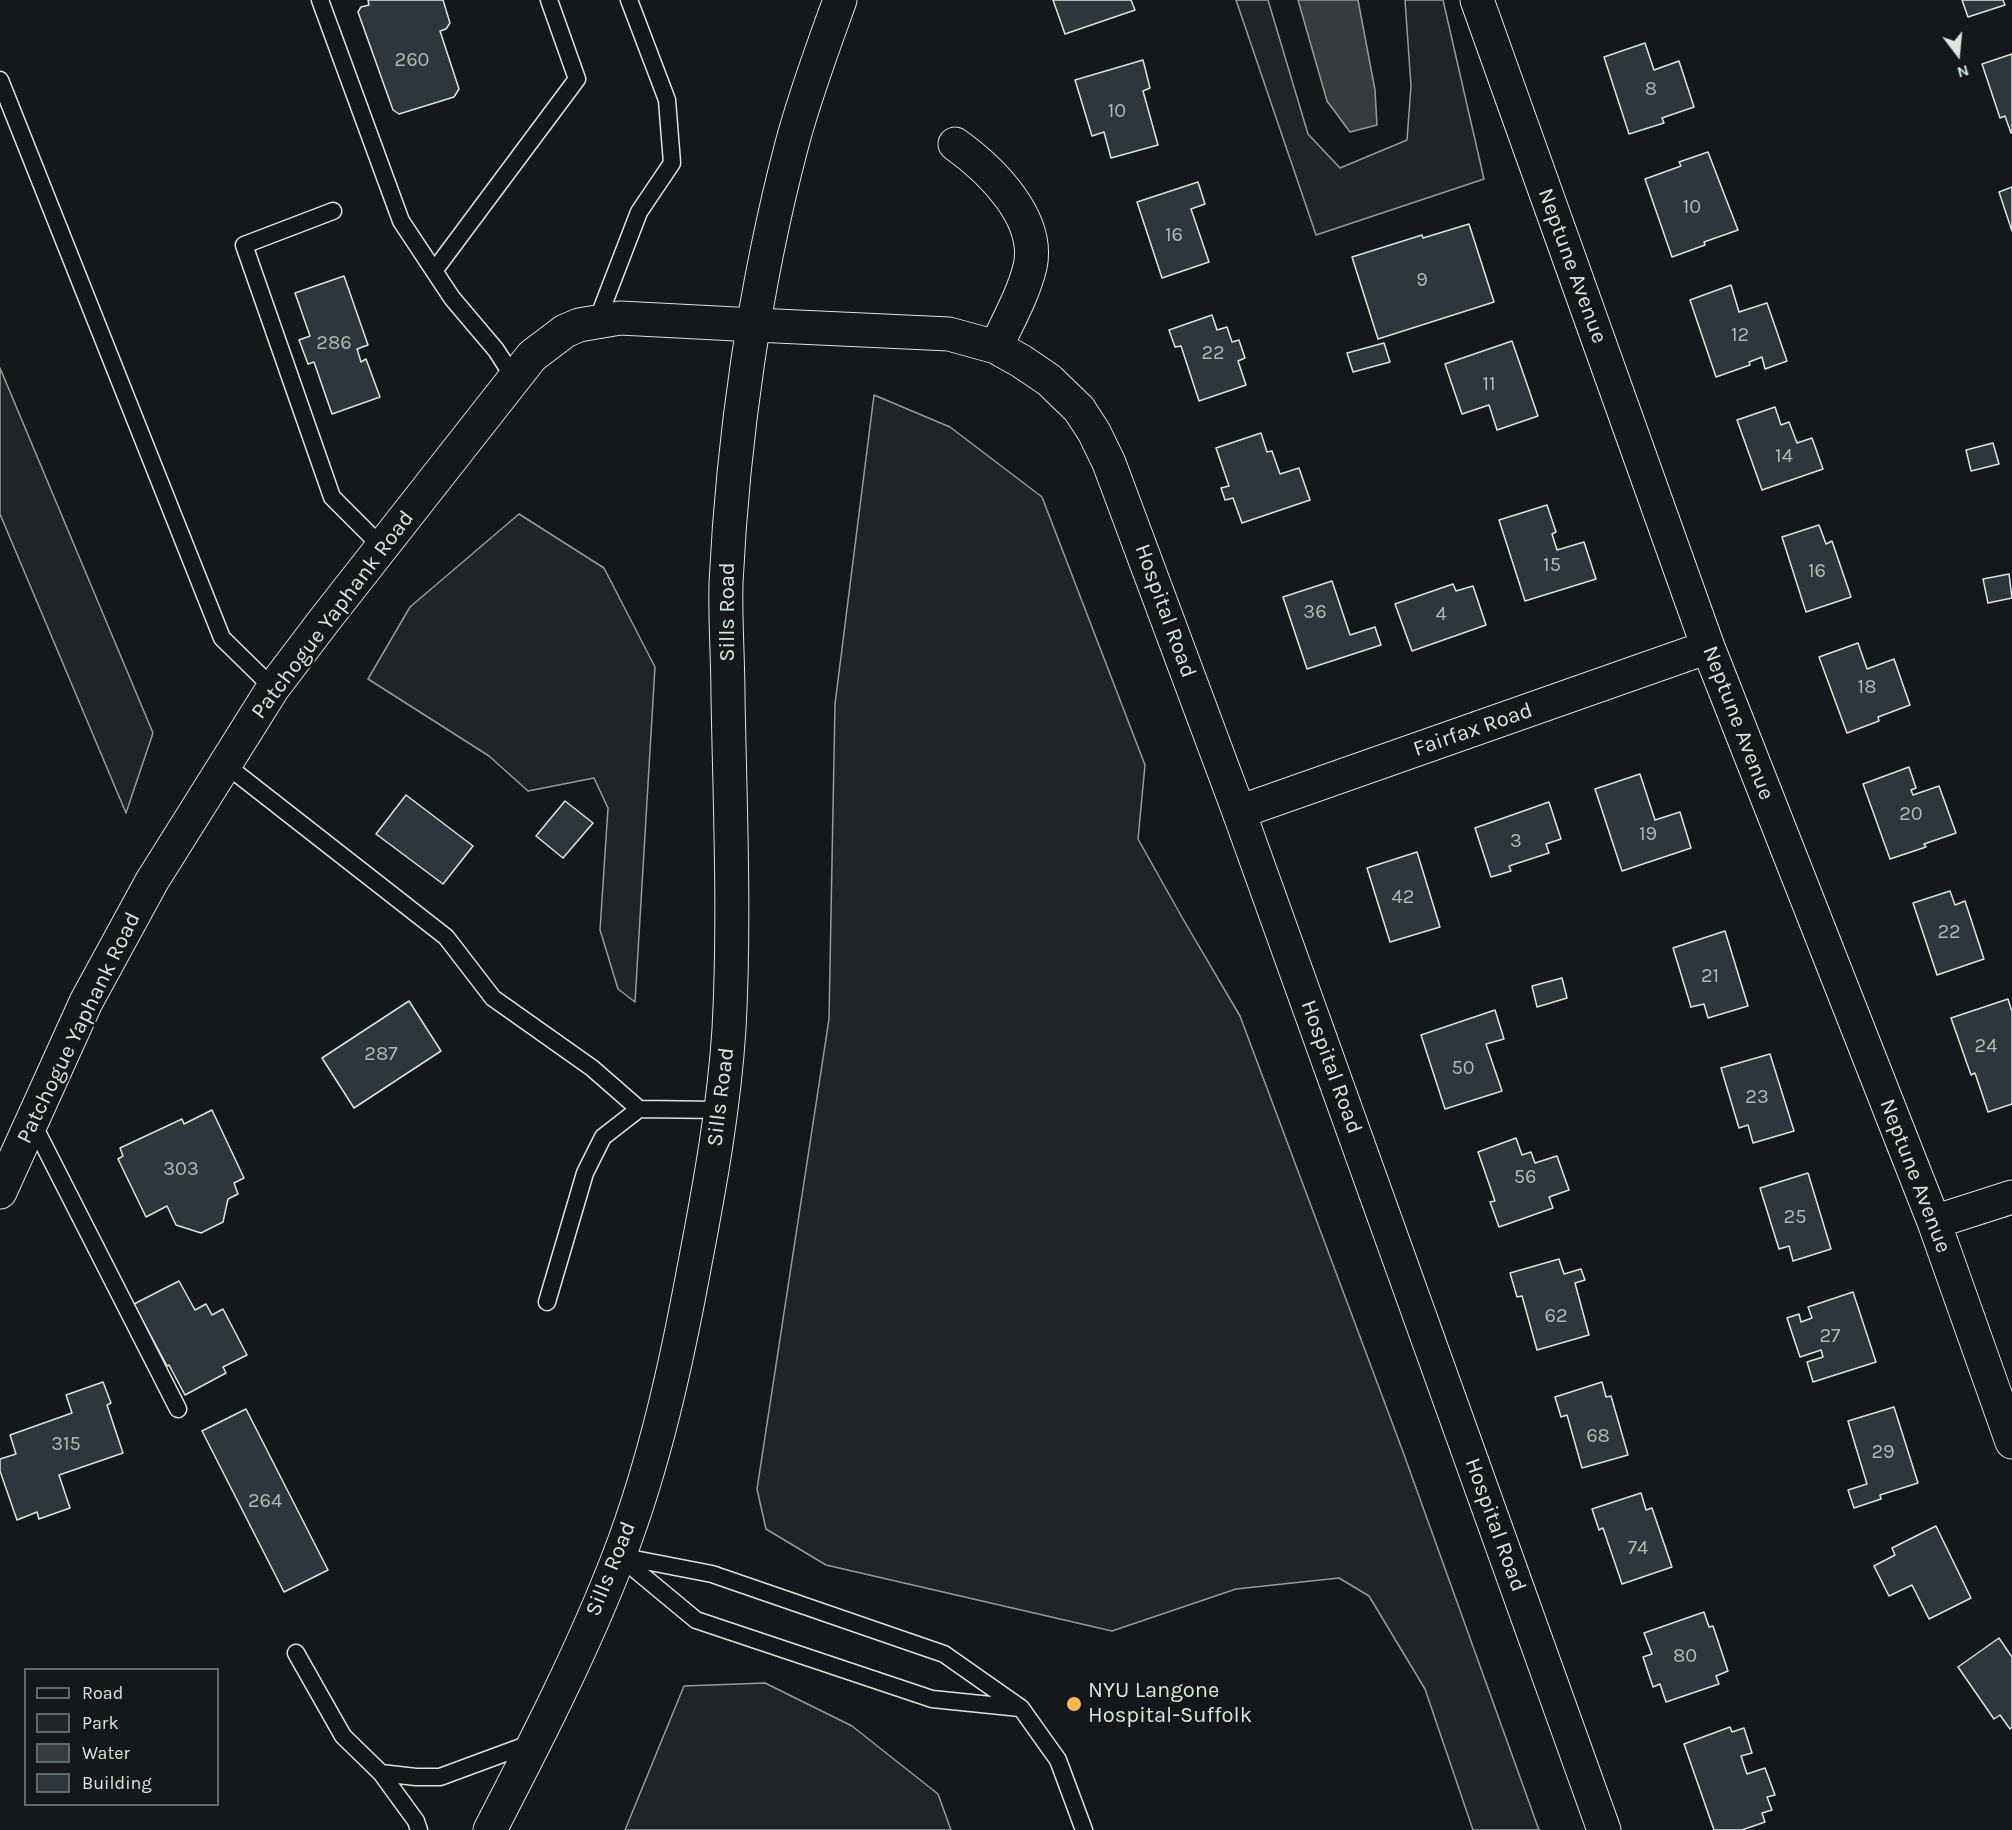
<!DOCTYPE html>
<html>
<head>
<meta charset="utf-8">
<style>
	body { margin:0 }
	#map { position:relative; width:2012px; height:1830px; overflow:hidden; background:#14181c; font-family:Karla,sans-serif }
	canvas { display:block }
	.legend { position:absolute; left:24px; top:1668px; width:195px; height:138px; box-sizing:border-box; background:#14181c; border:2px solid #626a69; margin:0; padding:8px 10px; list-style:none; font-size:18px; color:#d8e6dc }
	.legend li { display:flex; align-items:center; gap:12px; height:30px }
	.legend b { width:30px; border:2px solid #626a69 }
	.north { position:absolute; left:1928px; top:24px; width:60px; height:60px; -webkit-text-stroke:4px #14181c; paint-order:stroke; rotate:164deg; font-size:16px; font-weight:700; line-height:24px; text-align:center; color:#d8e6dc }
	.north::after { content:''; display:block; margin:auto; width:21px; height:27px; background:#d8e6dc; clip-path:polygon(50% 0,100% 100%,50% 72%,0 100%) }
</style>
</head>
<body>
<div id="map">
<canvas width="2012" height="1830"></canvas>
<ul class="legend">
<li><b style="height:8px;background:#14181c"></b>Road</li>
<li><b style="height:16px;background:#202428"></b>Park</li>
<li><b style="height:16px;background:#363b3e"></b>Water</li>
<li><b style="height:16px;background:#2c363c"></b>Building</li>
</ul>
<div class="north">N</div>
</div>
<script>
const ctx = document.querySelector('canvas').getContext('2d');
ctx.lineJoin = 'round';
function fillPath(path, color) {
  ctx.fillStyle = color;
  ctx.fill(path, 'evenodd');
}
function strokePath(path, color, width, dash) {
  ctx.strokeStyle = color;
  ctx.lineWidth = width;
  ctx.lineCap = dash ? 'butt' : 'round';
  ctx.setLineDash(dash || []);
  ctx.stroke(path);
}
function write(font, color, halo, rows, align = 'center') {
  ctx.font = font + ' Karla,sans-serif';
  ctx.lineWidth = 4.5;
  ctx.setLineDash([]);
  ctx.textBaseline = 'middle';
  ctx.strokeStyle = halo;
  ctx.fillStyle = color;
  for (const [text, x, y, turn = 0] of rows) {
    ctx.save();
    ctx.translate(x, y);
    ctx.rotate((+turn || 0) * Math.PI / 180);
    ctx.textAlign = isNaN(turn) ? turn : align;
    if (halo) ctx.strokeText(text, 0, 0);
    ctx.fillText(text, 0, 0);
    ctx.restore();
  }
}
const green = new Path2D(`
	M 1236,0 L 1268,0 L 1308,134 L 1340,168 L 1407,140 L 1411,86 L 1405,0 L 1443,0 L 1484,179 L 1316,235 Z
	M 0,368 L 153,733 L 126,813 L 0,514 Z
	M 874,395 L 950,427 L 1042,497 L 1145,765 L 1138,839 L 1183,919 L 1240,1016 L 1402,1449 L 1539,1830 L 1473,1830 L 1425,1689 L 1369,1596 L 1339,1578 L 1236,1589 L 1112,1631 L 826,1565 L 766,1529 L 757,1489 L 829,1019 L 835,704 Z
	M 519,514 L 604,568 L 655,667 L 635,1002 L 618,989 L 600,930 L 608,808 L 594,778 L 528,791 L 489,756 L 368,679 L 410,607 Z
	M 765,1683 L 852,1726 L 938,1794 L 951,1830 L 625,1830 L 684,1686 Z`);
fillPath(green, '#202428');
strokePath(green, '#939e99', 1.5);
const water = new Path2D(`
	M 1298,0 L 1358,0 L 1375,90 L 1377,125 L 1350,132 L 1327,101 Z`);
fillPath(water, '#363b3e');
strokePath(water, '#939e99', 1.5);
const building = new Path2D(`
	M 368,0 L 443,0 L 450,23 L 446,29 L 440,31 L 459,89 L 454,97 L 399,114 L 393,110 L 358,12 L 361,7 L 369,5 Z
	M 1053,0 L 1131,0 L 1135,10 L 1065,34 Z
	M 1962,0 L 2003,0 L 2005,5 L 1968,17 Z
	M 1645,43 L 1654,70 L 1679,61 L 1694,107 L 1662,118 L 1664,123 L 1629,134 L 1604,57 Z
	M 2012,54 L 2012,133 L 2011,133 L 2005,116 L 2000,118 L 1982,64 Z
	M 1143,60 L 1150,88 L 1143,91 L 1158,145 L 1111,158 L 1104,132 L 1092,136 L 1075,80 Z
	M 1708,152 L 1738,230 L 1704,242 L 1705,245 L 1672,257 L 1645,179 L 1681,166 L 1679,162 Z
	M 1198,182 L 1205,204 L 1191,209 L 1209,262 L 1162,278 L 1137,202 Z
	M 2012,187 L 2012,231 L 1999,192 Z
	M 1469,224 L 1494,302 L 1378,339 L 1352,257 L 1422,235 L 1423,238 Z
	M 344,276 L 368,345 L 357,349 L 361,362 L 366,359 L 380,397 L 332,414 L 314,362 L 308,364 L 299,340 L 310,336 L 295,293 Z
	M 1731,285 L 1739,312 L 1767,303 L 1787,361 L 1765,369 L 1762,357 L 1749,362 L 1750,365 L 1716,377 L 1690,300 Z
	M 1212,315 L 1217,330 L 1227,327 L 1232,342 L 1239,340 L 1245,358 L 1238,361 L 1246,385 L 1199,401 L 1181,346 L 1175,347 L 1169,330 Z
	M 1512,341 L 1538,416 L 1497,430 L 1489,405 L 1462,414 L 1445,364 Z
	M 1384,343 L 1390,362 L 1353,372 L 1347,353 Z
	M 1775,407 L 1781,425 L 1789,422 L 1797,443 L 1812,438 L 1823,469 L 1762,490 L 1737,420 Z
	M 1261,433 L 1267,452 L 1272,451 L 1280,474 L 1299,468 L 1310,500 L 1242,523 L 1233,498 L 1225,500 L 1221,488 L 1229,486 L 1216,448 Z
	M 1993,443 L 1999,464 L 1971,471 L 1966,450 Z
	M 1547,505 L 1556,532 L 1552,534 L 1557,550 L 1584,542 L 1596,579 L 1525,601 L 1499,520 Z
	M 1819,525 L 1826,544 L 1832,541 L 1851,597 L 1806,612 L 1782,537 Z
	M 2009,574 L 2012,598 L 1988,603 L 1983,579 Z
	M 1332,581 L 1350,635 L 1375,627 L 1381,645 L 1307,669 L 1283,597 Z
	M 1453,584 L 1456,591 L 1473,586 L 1486,625 L 1412,651 L 1395,604 Z
	M 1858,643 L 1867,669 L 1894,659 L 1910,705 L 1878,717 L 1879,721 L 1847,733 L 1819,657 Z
	M 1909,767 L 1916,788 L 1911,790 L 1913,795 L 1939,786 L 1956,833 L 1924,844 L 1926,847 L 1890,859 L 1863,784 Z
	M 1640,774 L 1655,820 L 1680,812 L 1691,848 L 1622,871 L 1595,789 Z
	M 406,795 L 473,846 L 443,884 L 376,834 Z
	M 565,801 L 593,823 L 563,858 L 536,836 Z
	M 1549,802 L 1561,839 L 1546,844 L 1549,853 L 1509,866 L 1511,871 L 1491,877 L 1475,828 Z
	M 1417,852 L 1440,927 L 1390,942 L 1367,868 Z
	M 1950,891 L 1955,905 L 1965,901 L 1984,959 L 1937,975 L 1913,903 Z
	M 1725,931 L 1748,1006 L 1708,1018 L 1704,1004 L 1691,1007 L 1673,948 Z
	M 1562,978 L 1567,998 L 1537,1007 L 1532,986 Z
	M 2008,999 L 2012,1012 L 2012,1104 L 1988,1112 L 1975,1073 L 1971,1075 L 1951,1018 Z
	M 409,1001 L 441,1051 L 354,1108 L 322,1058 Z
	M 1495,1010 L 1504,1039 L 1486,1044 L 1502,1091 L 1445,1109 L 1421,1035 Z
	M 1770,1054 L 1794,1131 L 1753,1143 L 1748,1125 L 1739,1128 L 1721,1068 Z
	M 212,1110 L 244,1178 L 234,1183 L 238,1194 L 228,1199 L 223,1222 L 201,1233 L 176,1225 L 167,1206 L 146,1217 L 118,1159 L 123,1156 L 120,1148 L 182,1119 L 184,1124 Z
	M 1516,1138 L 1522,1155 L 1531,1152 L 1535,1163 L 1557,1156 L 1569,1190 L 1549,1197 L 1553,1208 L 1499,1227 L 1490,1202 L 1495,1201 L 1478,1152 Z
	M 1808,1173 L 1831,1249 L 1793,1261 L 1789,1246 L 1779,1249 L 1760,1188 Z
	M 1559,1259 L 1564,1274 L 1581,1269 L 1585,1280 L 1575,1283 L 1589,1335 L 1537,1350 L 1522,1296 L 1517,1297 L 1510,1273 Z
	M 179,1281 L 195,1310 L 206,1304 L 212,1315 L 223,1309 L 247,1355 L 223,1367 L 226,1373 L 185,1395 L 169,1365 L 167,1366 L 134,1304 Z
	M 1853,1292 L 1876,1362 L 1813,1382 L 1807,1362 L 1823,1357 L 1821,1350 L 1800,1357 L 1787,1318 L 1799,1314 L 1801,1322 L 1812,1318 L 1808,1307 Z
	M 103,1382 L 111,1403 L 107,1405 L 123,1453 L 59,1475 L 70,1508 L 39,1519 L 37,1512 L 17,1520 L 0,1471 L 0,1459 L 16,1454 L 10,1435 L 72,1413 L 66,1395 Z
	M 1602,1382 L 1606,1397 L 1611,1396 L 1628,1455 L 1582,1468 L 1567,1415 L 1561,1417 L 1555,1397 Z
	M 1894,1407 L 1918,1483 L 1880,1495 L 1881,1499 L 1854,1508 L 1848,1490 L 1867,1484 L 1848,1421 Z
	M 246,1409 L 328,1570 L 284,1592 L 202,1431 Z
	M 1641,1493 L 1646,1510 L 1652,1508 L 1672,1567 L 1622,1584 L 1603,1528 L 1599,1530 L 1592,1509 Z
	M 1936,1526 L 1971,1598 L 1929,1619 L 1912,1585 L 1889,1596 L 1874,1566 L 1895,1555 L 1892,1548 Z
	M 1704,1612 L 1709,1627 L 1713,1626 L 1728,1671 L 1716,1676 L 1719,1684 L 1666,1702 L 1660,1684 L 1653,1687 L 1643,1657 L 1652,1654 L 1644,1633 Z
	M 1999,1638 L 2012,1657 L 2012,1727 L 2010,1729 L 2000,1715 L 1994,1719 L 1958,1667 Z
	M 1730,1727 L 1732,1732 L 1744,1728 L 1752,1753 L 1741,1756 L 1747,1774 L 1765,1768 L 1775,1795 L 1767,1797 L 1772,1810 L 1762,1813 L 1765,1822 L 1742,1830 L 1714,1830 L 1684,1744 Z`);
fillPath(building, '#2c363c');
strokePath(building, '#d8e6dc', 1.5);
const service = new Path2D(`
	M 320,0 L 401,221 L 452,298 L 496,350 L 514,378
	M 0,80 L 222,638 L 273,688
	M 333,211 L 244,245 L 332,497 L 383,548
	M 434,271 L 577,79 L 549,0
	M 597,321 L 639,212 L 672,163 L 667,100 L 629,0
	M 226,765 L 446,937 L 493,998 L 592,1068 L 639,1109 L 721,1110
	M 32,1122 L 178,1409
	M 547,1302 L 585,1173 L 603,1137 L 639,1109
	M 619,1556 L 712,1574 L 944,1654 L 1021,1708 L 1058,1760 L 1084,1830
	M 620,1557 L 696,1620 L 932,1699 L 1020,1708
	M 296,1653 L 343,1736 L 381,1773 L 416,1821 L 419,1830
	M 381,1773 L 416,1777 L 440,1777 L 532,1743`);
const minor = new Path2D(`
	M 1477,0 L 1708,647 L 1934,1222 L 2012,1442
	M 955,144 C 990,169 1041,218 1030,267 C 1023,295 1008,321 996,347
	M 1239,812 L 1708,647
	M 0,1192 L 86,1002 L 152,881 L 273,688 L 323,622 L 532,356 L 565,331 L 579,325 L 620,318 L 755,325
	M 1934,1222 L 2012,1197`);
const tertiary = new Path2D(`
	M 755,325 L 949,334 L 996,347 L 1021,361 L 1049,380 L 1079,409 L 1094,432 L 1109,463 L 1239,812 L 1604,1830`);
const primary = new Path2D(`
	M 490,1830 C 536,1741 583,1650 619,1556 C 655,1462 677,1361 695,1263 C 710,1185 724,1107 729,1029 C 735,918 730,807 728,697 C 728,659 725,621 726,583 C 733,438 755,284 792,144 C 805,95 823,47 840,0`);
strokePath(service, '#d8e6dc', 19);
strokePath(minor, '#d8e6dc', 35);
strokePath(tertiary, '#d8e6dc', 35);
strokePath(primary, '#d8e6dc', 35);
strokePath(service, '#14181c', 16);
strokePath(minor, '#14181c', 33);
strokePath(tertiary, '#14181c', 33);
strokePath(primary, '#14181c', 33);
for (const [x, y, r, color] of [
	[1074,1704,8,"#ffb74d"]
]) {
  const dot = new Path2D();
  dot.arc(x, y, r, 0, 2 * Math.PI);
  ctx.fillStyle = color;
  ctx.fill(dot);
  strokePath(dot, '#14181c', 2);
}
write('20px', '#adbab4', null, [
	["260",412,60],
	["8",1651,89],
	["10",1117,111],
	["10",1692,207],
	["16",1174,235],
	["9",1422,280],
	["12",1740,335],
	["286",334,343],
	["22",1213,353],
	["11",1489,384],
	["14",1784,456],
	["15",1552,565],
	["16",1817,571],
	["36",1315,612],
	["4",1441,614],
	["18",1867,687],
	["20",1911,814],
	["19",1648,834],
	["3",1516,841],
	["42",1403,897],
	["22",1949,932],
	["21",1710,976],
	["24",1986,1046],
	["287",381,1054],
	["50",1463,1068],
	["23",1757,1097],
	["303",181,1169],
	["56",1525,1177],
	["25",1795,1217],
	["62",1556,1316],
	["27",1830,1336],
	["68",1598,1436],
	["315",66,1444],
	["29",1883,1452],
	["264",265,1501],
	["74",1638,1548],
	["80",1685,1656]
]);
write('22px', '#d8e6dc', '#14181c', [
	["Neptune Avenue",1572,266,70],
	["Hospital Road",1165,611,70],
	["Sills Road",728,612,-90],
	["Patchogue Yaphank Road",333,615,-53],
	["Neptune Avenue",1738,723,69],
	["Fairfax Road",1473,730,-19],
	["Patchogue Yaphank Road",79,1028,-64],
	["Hospital Road",1331,1067,70],
	["Sills Road",721,1097,-83],
	["Neptune Avenue",1915,1176,69],
	["Hospital Road",1495,1525,70],
	["Sills Road",611,1569,-68]
]);
write('22px', '#d8e6dc', '#14181c', [
	["NYU Langone",1088,1691],
	["Hospital-Suffolk",1088,1716]
], 'left');
</script>
</body>
</html>
